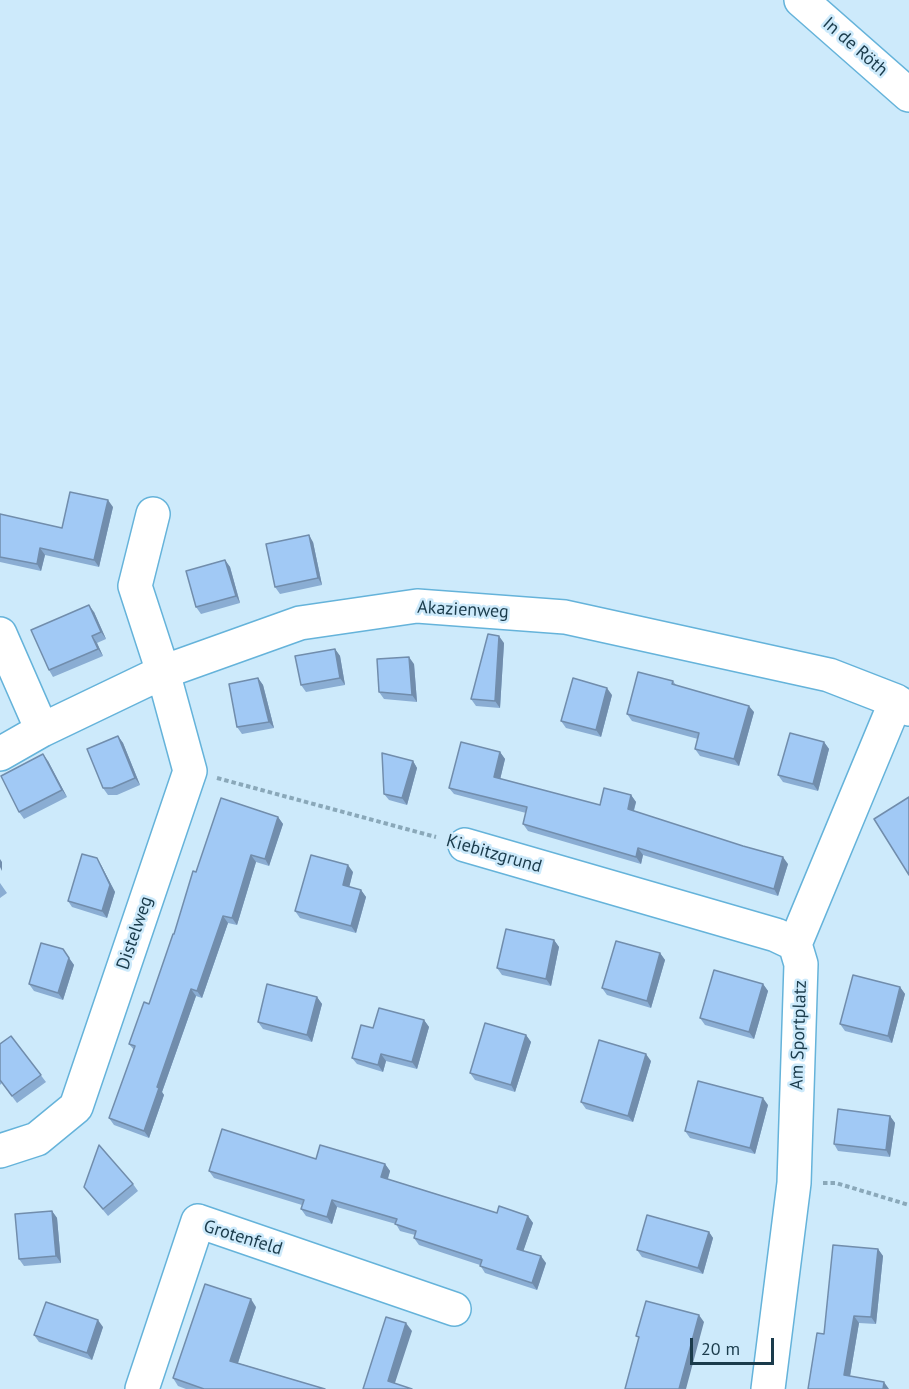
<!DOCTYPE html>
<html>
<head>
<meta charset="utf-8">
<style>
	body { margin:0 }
	#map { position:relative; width:909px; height:1389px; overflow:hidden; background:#cdeafb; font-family:"PT Sans",sans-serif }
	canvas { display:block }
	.scale { position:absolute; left:690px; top:1338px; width:84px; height:27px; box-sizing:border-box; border:3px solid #1a3b4b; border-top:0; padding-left:8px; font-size:18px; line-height:21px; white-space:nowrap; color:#1a3b4b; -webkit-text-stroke:4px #cdeafb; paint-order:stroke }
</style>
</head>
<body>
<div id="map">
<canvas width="909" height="1389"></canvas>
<div class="scale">20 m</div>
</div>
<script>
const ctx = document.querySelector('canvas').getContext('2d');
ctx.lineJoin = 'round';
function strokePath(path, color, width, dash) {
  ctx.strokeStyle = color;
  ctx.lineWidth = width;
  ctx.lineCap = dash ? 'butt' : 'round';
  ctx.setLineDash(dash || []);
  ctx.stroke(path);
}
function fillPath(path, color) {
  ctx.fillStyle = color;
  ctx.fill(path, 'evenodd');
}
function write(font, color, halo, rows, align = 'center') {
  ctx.font = font + ' "PT Sans",sans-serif';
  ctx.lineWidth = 5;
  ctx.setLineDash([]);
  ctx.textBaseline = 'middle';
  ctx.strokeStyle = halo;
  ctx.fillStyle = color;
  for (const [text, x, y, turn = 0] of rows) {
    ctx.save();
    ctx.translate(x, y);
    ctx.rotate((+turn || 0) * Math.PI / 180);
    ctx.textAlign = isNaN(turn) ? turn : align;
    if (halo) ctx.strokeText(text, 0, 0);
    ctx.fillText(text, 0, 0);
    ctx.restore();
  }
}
const minor = new Path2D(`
	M 801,0 L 909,95
	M 0,634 L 42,730
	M 0,754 L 42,730 L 163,672 L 300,623 L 417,606 L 565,617 L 829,675 L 896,701 L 909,709
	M 465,845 L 776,935 L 795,944
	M 0,1151 L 37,1139 L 76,1107 L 190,771 L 163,672 L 135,586 L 153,514
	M 142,1389 L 198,1221 L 454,1309
	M 768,1389 L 794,1183 L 801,964 L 795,944 L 896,701`);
strokePath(minor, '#65b3da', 36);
strokePath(new Path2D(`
	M 217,778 L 436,837
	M 823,1183 L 836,1183 L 909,1205`), '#8aa8b9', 4, [4.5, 3]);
strokePath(minor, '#fff', 33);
fillPath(new Path2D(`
	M 113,507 L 99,567 L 45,555 L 41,571 L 0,562 L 0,514 L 62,528 Z
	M 313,542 L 322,585 L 280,594 L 275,587 Z
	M 225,560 L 230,567 L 240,603 L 201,614 L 196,607 Z
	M 94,612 L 106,639 L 97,643 L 103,656 L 53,677 L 49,670 Z
	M 504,643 L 500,708 L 476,706 L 471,699 Z
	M 335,649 L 340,656 L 345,685 L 306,692 L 301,685 Z
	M 414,664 L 417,702 L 384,699 L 379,692 Z
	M 258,678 L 263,685 L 274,728 L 242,734 L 237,727 Z
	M 673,681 L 676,685 L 754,712 L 739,766 L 700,756 L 695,749 L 698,739 L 632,721 L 627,714 Z
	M 612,695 L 601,737 L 566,728 L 561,721 Z
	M 118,736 L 123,743 L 140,785 L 117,795 L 108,795 L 103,788 Z
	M 824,742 L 829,749 L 818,791 L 783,782 L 778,775 Z
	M 500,752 L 505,759 L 500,779 L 600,805 L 631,795 L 636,802 L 634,811 L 788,864 L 778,896 L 643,855 L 641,864 L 528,831 L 523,824 L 526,813 L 454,794 L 449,788 Z
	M 48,761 L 67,797 L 24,819 L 19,812 Z
	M 413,761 L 417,768 L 407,805 L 389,800 L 384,794 Z
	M 278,817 L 283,824 L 269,866 L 256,862 L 237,925 L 228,923 L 202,998 L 196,996 L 162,1092 L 164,1095 L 149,1138 L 114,1125 L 109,1118 L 134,1050 L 129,1044 L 149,1004 L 196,872 Z
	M 101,865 L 115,892 L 107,918 L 72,907 L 68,901 Z
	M 353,872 L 349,887 L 361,890 L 366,897 L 356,933 L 300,918 L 295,911 Z
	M 0,883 L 7,893 L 0,898 Z
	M 554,940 L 559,947 L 551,986 L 502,975 L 497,968 Z
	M 63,949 L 74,965 L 63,1000 L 34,991 L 29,984 Z
	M 660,953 L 665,960 L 651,1008 L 607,995 L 602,988 Z
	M 763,984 L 768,991 L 754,1039 L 705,1025 L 700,1018 Z
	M 900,987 L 905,994 L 892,1043 L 845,1031 L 840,1024 Z
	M 317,997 L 322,1004 L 312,1042 L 263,1029 L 258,1022 Z
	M 424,1020 L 429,1027 L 417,1069 L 386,1061 L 383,1072 L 357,1064 L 352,1058 L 373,1028 Z
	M 526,1035 L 531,1042 L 515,1092 L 475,1080 L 470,1073 Z
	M 11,1036 L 46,1082 L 17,1103 L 2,1083 L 0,1085 L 0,1044 Z
	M 651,1061 L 633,1122 L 586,1109 L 581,1102 Z
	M 768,1105 L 755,1154 L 690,1138 L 685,1131 Z
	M 890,1116 L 895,1123 L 890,1157 L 838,1151 L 834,1144 Z
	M 316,1159 L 385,1164 L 390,1171 L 388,1179 L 497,1213 L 528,1216 L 533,1223 L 523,1251 L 546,1263 L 537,1290 L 485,1273 L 480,1265 L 419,1245 L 414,1238 L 415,1235 L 400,1231 L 396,1224 L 337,1207 L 332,1224 L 306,1216 L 301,1209 L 302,1205 L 214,1178 L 209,1171 Z
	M 133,1184 L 138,1191 L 108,1216 L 84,1187 Z
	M 52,1211 L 57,1218 L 61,1263 L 24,1266 L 19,1259 Z
	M 709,1232 L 713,1238 L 703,1274 L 642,1257 L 637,1250 Z
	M 878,1249 L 883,1256 L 876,1324 L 859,1323 L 850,1376 L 808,1389 L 824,1334 Z
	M 256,1307 L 238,1363 L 325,1389 L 186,1389 L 178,1386 L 173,1378 Z
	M 103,1327 L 92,1360 L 39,1342 L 34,1335 Z`), '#8aadd3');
fillPath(new Path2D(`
	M 108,500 L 113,507 L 99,567 L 94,560 Z
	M 309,535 L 313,542 L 322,585 L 318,578 Z
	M 40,548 L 45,555 L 41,571 L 37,564 Z
	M 225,560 L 230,567 L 240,603 L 236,596 Z
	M 89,605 L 94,612 L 106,639 L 101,632 Z
	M 92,636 L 97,643 L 103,656 L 98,649 Z
	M 499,636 L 504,643 L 500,708 L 495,701 Z
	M 335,649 L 340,656 L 345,685 L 340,678 Z
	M 409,657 L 414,664 L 417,702 L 412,695 Z
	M 258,678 L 263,685 L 274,728 L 269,722 Z
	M 607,688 L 612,695 L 601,737 L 596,730 Z
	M 749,706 L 754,712 L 739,766 L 734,759 Z
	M 118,736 L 123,743 L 140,785 L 135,778 Z
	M 824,742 L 829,749 L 818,791 L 813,784 Z
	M 500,752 L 505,759 L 499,784 L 494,777 Z
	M 43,754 L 48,761 L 67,797 L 62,790 Z
	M 413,761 L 417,768 L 407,805 L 402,798 Z
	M 631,795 L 636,802 L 632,816 L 628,809 Z
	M 278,817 L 283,824 L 269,866 L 265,859 Z
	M 638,848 L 643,855 L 641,864 L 636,857 Z
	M 251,855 L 256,862 L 237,925 L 232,918 Z
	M 783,857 L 788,864 L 778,896 L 774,889 Z
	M 97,858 L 101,865 L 115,892 L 107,918 L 102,911 Z
	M 0,859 L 2,862 L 2,871 L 0,867 Z
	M 348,865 L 353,872 L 348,892 L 343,885 Z
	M 361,890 L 366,897 L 356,933 L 351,926 Z
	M 223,916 L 228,923 L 202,998 L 197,991 Z
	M 554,940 L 559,947 L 551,986 L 546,979 Z
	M 660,953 L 665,960 L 651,1008 L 647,1001 Z
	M 69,958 L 74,965 L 63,1000 L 58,993 Z
	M 763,984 L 768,991 L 754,1039 L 749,1032 Z
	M 900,987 L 905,994 L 892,1043 L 888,1036 Z
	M 191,989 L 196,996 L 162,1092 L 164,1095 L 149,1138 L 144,1131 L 157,1087 Z
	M 317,997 L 322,1004 L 312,1042 L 307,1035 Z
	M 424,1020 L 429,1027 L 417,1069 L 412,1062 Z
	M 526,1035 L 531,1042 L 515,1092 L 511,1085 Z
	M 381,1054 L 386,1061 L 383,1072 L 378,1065 Z
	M 646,1054 L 651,1061 L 633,1122 L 628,1116 Z
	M 763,1098 L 768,1105 L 755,1154 L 750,1148 Z
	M 890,1116 L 895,1123 L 890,1157 L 886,1150 Z
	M 385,1164 L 390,1171 L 386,1184 L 381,1177 Z
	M 332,1200 L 337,1207 L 332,1224 L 327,1217 Z
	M 52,1211 L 57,1218 L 61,1263 L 56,1256 Z
	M 528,1216 L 533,1223 L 522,1255 L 517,1249 Z
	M 709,1232 L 713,1238 L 703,1274 L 698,1268 Z
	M 878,1249 L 883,1256 L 876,1324 L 871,1317 Z
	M 541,1256 L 546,1263 L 537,1290 L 532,1283 Z
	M 251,1299 L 256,1307 L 236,1369 L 230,1361 Z
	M 699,1315 L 704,1322 L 686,1389 L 679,1389 Z
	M 854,1316 L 859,1323 L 849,1382 L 844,1375 Z
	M 98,1320 L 103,1327 L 92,1360 L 87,1353 Z
	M 406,1323 L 412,1331 L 393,1389 L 388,1381 Z
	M 884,1382 L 889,1389 L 883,1389 Z`), '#718dac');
const building = new Path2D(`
	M 70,492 L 108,500 L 94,560 L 40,548 L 37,564 L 0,557 L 0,514 L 62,528 Z
	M 309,535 L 318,578 L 275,587 L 266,544 Z
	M 225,560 L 236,596 L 196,607 L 186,571 Z
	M 89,605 L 101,632 L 92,636 L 98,649 L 49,670 L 31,630 Z
	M 488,634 L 499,636 L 495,701 L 471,699 Z
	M 335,649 L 340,678 L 301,685 L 295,656 Z
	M 409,657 L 412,695 L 379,692 L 377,659 Z
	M 638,672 L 673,681 L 672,684 L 749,706 L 734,759 L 695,749 L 699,733 L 627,714 Z
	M 258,678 L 269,722 L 237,727 L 229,684 Z
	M 573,678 L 607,688 L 596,730 L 561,721 Z
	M 790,733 L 824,742 L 813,784 L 778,775 Z
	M 118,736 L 135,778 L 112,788 L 103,788 L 87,749 Z
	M 461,742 L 500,752 L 494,777 L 600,805 L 604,788 L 631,795 L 628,809 L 743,846 L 783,857 L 774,889 L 638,848 L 636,857 L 523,824 L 527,807 L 449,788 Z
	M 382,753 L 413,761 L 402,798 L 384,794 Z
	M 43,754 L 62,790 L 19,812 L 1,776 Z
	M 909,797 L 909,875 L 874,819 Z
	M 221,798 L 278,817 L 265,859 L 251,855 L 232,918 L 223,916 L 197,991 L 191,989 L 157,1087 L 159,1088 L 144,1131 L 109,1118 L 135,1046 L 129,1044 L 144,1002 L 149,1004 L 173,934 L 174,934 L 193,871 L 196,872 Z
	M 82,854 L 97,858 L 110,885 L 102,911 L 68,901 Z
	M 311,855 L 348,865 L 343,885 L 361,890 L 351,926 L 295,911 Z
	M 506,929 L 554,940 L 546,979 L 497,968 Z
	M 616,941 L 660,953 L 647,1001 L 602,988 Z
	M 41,943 L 63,949 L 69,958 L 58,993 L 29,984 Z
	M 714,970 L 763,984 L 749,1032 L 700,1018 Z
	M 853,975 L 900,987 L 888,1036 L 840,1024 Z
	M 267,984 L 317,997 L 307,1035 L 258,1022 Z
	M 379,1008 L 424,1020 L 412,1062 L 381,1054 L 378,1065 L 352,1058 L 361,1025 L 373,1028 Z
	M 485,1023 L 526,1035 L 511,1085 L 470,1073 Z
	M 11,1036 L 41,1075 L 12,1096 L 0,1080 L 0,1044 Z
	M 599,1040 L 646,1054 L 628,1116 L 581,1102 Z
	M 698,1081 L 763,1098 L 750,1148 L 685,1131 Z
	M 838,1109 L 890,1116 L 886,1150 L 834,1144 Z
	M 222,1129 L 316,1159 L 320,1145 L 385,1164 L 381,1177 L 497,1213 L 499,1206 L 528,1216 L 517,1249 L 541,1256 L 532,1283 L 480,1266 L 482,1260 L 414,1238 L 416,1231 L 395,1224 L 397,1219 L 332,1200 L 327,1217 L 301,1209 L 304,1200 L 209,1171 Z
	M 99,1145 L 133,1184 L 103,1209 L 84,1187 Z
	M 52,1211 L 56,1256 L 19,1259 L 15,1214 Z
	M 647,1215 L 709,1232 L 698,1268 L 637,1250 Z
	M 833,1245 L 878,1249 L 871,1317 L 854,1316 L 844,1375 L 884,1382 L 883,1389 L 808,1389 L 817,1333 L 824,1334 Z
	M 205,1284 L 251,1299 L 230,1361 L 325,1389 L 204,1389 L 173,1378 Z
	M 646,1301 L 699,1315 L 679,1389 L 625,1389 L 639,1337 L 636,1336 Z
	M 46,1302 L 98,1320 L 87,1353 L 34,1335 Z
	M 386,1317 L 406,1323 L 388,1381 L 412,1389 L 363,1389 Z`);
fillPath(building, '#a1c9f5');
strokePath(building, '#718dac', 1.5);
write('18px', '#1a3b4b', '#cdeafb', [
	["In de Röth",855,47,41],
	["Akazienweg",463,610,3],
	["Kiebitzgrund",494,854,16],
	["Distelweg",135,933,-71],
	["Am Sportplatz",799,1035,-88],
	["Grotenfeld",243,1238,17]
]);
</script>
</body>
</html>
